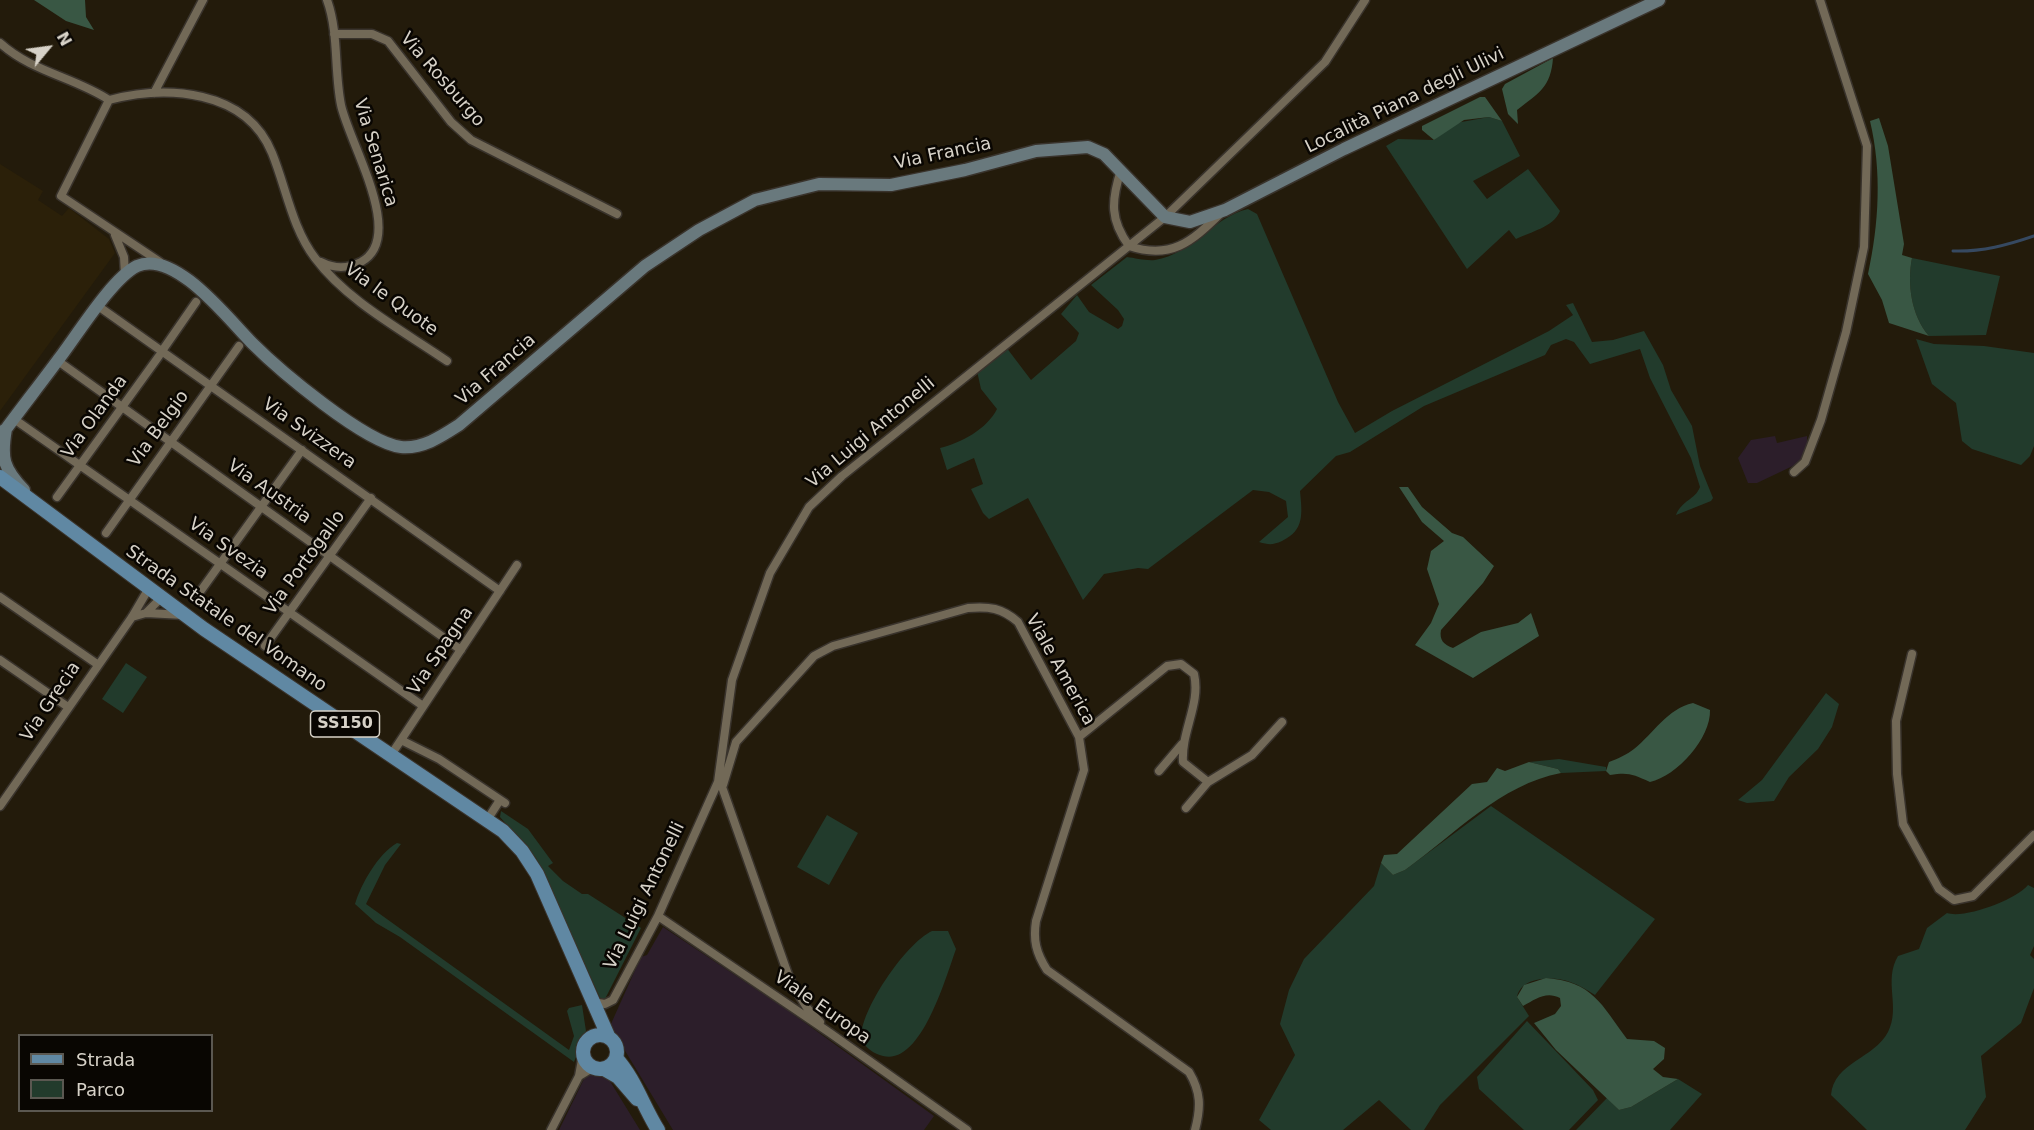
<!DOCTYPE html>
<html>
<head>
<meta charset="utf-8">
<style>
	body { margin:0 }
	#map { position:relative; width:2034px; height:1130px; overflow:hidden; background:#231b0b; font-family:"DejaVu Sans",sans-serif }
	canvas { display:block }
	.legend { position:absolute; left:18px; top:1034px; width:195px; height:78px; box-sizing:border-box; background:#090602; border:2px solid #5b5851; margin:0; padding:8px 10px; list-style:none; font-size:18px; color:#d7d2c8 }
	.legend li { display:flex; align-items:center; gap:12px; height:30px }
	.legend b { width:30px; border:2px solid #5b5851 }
	.north { position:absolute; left:18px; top:18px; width:60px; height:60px; -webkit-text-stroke:4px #090602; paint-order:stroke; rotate:61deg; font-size:16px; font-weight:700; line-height:24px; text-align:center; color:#d7d2c8 }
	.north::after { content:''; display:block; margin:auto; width:21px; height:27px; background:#d7d2c8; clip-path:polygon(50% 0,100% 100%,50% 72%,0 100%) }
</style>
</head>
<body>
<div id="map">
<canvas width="2034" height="1130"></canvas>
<ul class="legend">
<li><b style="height:8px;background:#6088a3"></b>Strada</li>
<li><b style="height:16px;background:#223b2c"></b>Parco</li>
</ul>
<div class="north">N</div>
</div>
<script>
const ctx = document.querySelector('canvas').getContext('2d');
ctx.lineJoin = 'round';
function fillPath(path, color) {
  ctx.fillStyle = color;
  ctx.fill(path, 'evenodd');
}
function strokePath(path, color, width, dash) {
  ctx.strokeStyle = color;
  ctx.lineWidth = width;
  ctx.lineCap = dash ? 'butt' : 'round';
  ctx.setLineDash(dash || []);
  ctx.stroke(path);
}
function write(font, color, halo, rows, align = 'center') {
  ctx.font = font + ' "DejaVu Sans",sans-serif';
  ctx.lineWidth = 5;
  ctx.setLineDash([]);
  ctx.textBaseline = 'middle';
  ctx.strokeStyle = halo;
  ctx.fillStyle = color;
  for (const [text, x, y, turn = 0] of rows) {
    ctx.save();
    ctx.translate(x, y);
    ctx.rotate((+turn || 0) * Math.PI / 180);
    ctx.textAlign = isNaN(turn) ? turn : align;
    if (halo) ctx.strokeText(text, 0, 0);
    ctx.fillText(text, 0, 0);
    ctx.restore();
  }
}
fillPath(new Path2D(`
	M 1775,436 L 1777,443 L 1807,436 L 1807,446 L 1799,463 L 1757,483 L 1748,483 L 1738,458 L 1751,440 Z
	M 663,927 L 786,1009 L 934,1116 L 924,1130 L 673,1130 L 610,1026 L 641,957 L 647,955 Z
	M 593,1073 L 601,1073 L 608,1078 L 640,1130 L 559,1130 L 584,1079 Z`), '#2c1e2a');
fillPath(new Path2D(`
	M 0,164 L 43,191 L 38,200 L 62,216 L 69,208 L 109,239 L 115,253 L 0,411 Z`), '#2b2009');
fillPath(new Path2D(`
	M 1489,117 L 1502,121 L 1520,156 L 1473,181 L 1487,199 L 1528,169 L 1560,211 C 1554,227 1530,232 1516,239 L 1509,230 L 1467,269 L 1386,146 L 1398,139 L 1434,140 L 1456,123 Z
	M 1248,209 L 1257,214 L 1338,402 L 1355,433 L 1392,411 L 1549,331 L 1573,315 L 1566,305 L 1573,303 L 1592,342 L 1613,340 L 1644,331 L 1663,365 L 1671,390 L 1692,426 L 1700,466 L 1713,498 L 1711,501 L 1676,515 C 1682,500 1695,500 1700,487 L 1691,458 L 1650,378 L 1640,349 L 1590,364 L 1574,342 L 1566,339 L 1551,345 L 1545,355 L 1424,406 L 1350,452 L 1336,456 L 1300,491 C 1302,513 1305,530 1282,541 C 1273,545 1269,545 1259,542 L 1288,517 L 1286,501 L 1269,492 L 1253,490 L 1148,569 L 1138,568 L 1104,574 L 1083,600 L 1028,498 L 989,519 L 983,513 L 971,489 L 983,484 L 974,458 L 947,470 L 940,448 C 961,443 987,429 997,409 L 981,389 L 977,371 L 1006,347 L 1031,380 L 1076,341 L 1079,333 L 1061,314 L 1077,295 L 1089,312 L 1118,329 L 1122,326 L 1124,319 L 1118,310 L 1091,285 L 1127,257 C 1135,258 1146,261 1155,260 C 1192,254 1213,217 1248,209 Z
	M 1912,258 L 2000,276 L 1986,335 L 1929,336 C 1911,315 1907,283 1912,258 Z
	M 1916,339 L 1934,344 L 1984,346 L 2034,353 L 2034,446 L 2030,456 L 2021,465 L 1972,449 L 1962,441 L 1956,403 L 1932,384 Z
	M 126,663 L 147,677 L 123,713 L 102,699 Z
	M 1826,693 L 1839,704 L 1832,727 L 1818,749 L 1789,777 L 1774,801 L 1747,803 L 1738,800 L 1762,780 Z
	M 1559,759 L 1606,767 L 1606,771 L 1561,773 L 1558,769 L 1529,762 Z
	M 1491,806 L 1655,919 L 1595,995 C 1587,990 1579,985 1570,982 C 1555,976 1521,976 1517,997 L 1529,1016 L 1440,1105 L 1424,1130 L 1411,1130 L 1379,1100 L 1343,1130 L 1271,1130 L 1259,1120 L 1295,1055 L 1280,1024 L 1289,990 L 1304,959 L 1374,886 L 1381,863 L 1393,875 L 1405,870 Z
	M 501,811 L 528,829 L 553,863 L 548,866 L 563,881 L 582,894 L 588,894 L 641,928 L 605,999 L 601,1000 L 536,858 L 500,817 Z
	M 827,815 L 858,833 L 829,885 L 797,867 Z
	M 397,843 L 401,844 L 385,865 L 366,904 L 569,1050 L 574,1036 L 567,1011 L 569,1008 L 582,1005 L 586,1031 L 574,1062 L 400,937 L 376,923 L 355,904 C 361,884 378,854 397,843 Z
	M 2028,885 L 2034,888 L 2034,946 L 2030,955 L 2034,959 L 2034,988 L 2021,1023 L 1981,1056 L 1986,1097 L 1965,1130 L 1867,1130 L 1831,1095 C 1834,1062 1874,1059 1888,1032 C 1901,1007 1883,981 1898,956 L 1919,949 L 1927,928 L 1947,913 C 1964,919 2016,900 2028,885 Z
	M 932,931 L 948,931 L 956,949 C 946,977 921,1066 883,1056 C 874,1054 866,1048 861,1040 C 859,1011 906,943 932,931 Z
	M 1527,1021 L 1593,1090 L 1598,1100 L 1569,1130 L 1524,1130 L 1479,1089 L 1477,1077 Z
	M 1678,1079 L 1702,1094 L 1670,1130 L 1576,1130 L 1607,1098 L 1619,1110 L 1631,1107 Z`), '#223b2c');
fillPath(new Path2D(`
	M 34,0 L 85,0 L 86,17 L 94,30 L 66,21 Z
	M 1553,58 C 1551,87 1539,93 1517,110 L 1518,124 L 1508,114 L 1502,89 L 1505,84 Z
	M 1480,97 L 1485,97 L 1502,121 L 1489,117 L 1464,120 L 1434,140 L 1422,130 L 1422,126 Z
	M 1879,118 L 1888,146 L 1904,244 L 1902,255 L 1912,258 C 1907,283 1911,315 1929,336 L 1889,323 L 1882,300 L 1868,274 C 1879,224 1882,171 1870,121 Z
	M 1399,487 L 1408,487 L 1422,507 L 1452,533 L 1463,537 L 1494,566 L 1483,583 L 1441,630 C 1439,640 1444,645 1453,648 L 1481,632 L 1518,623 L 1531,613 L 1539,636 L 1473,678 L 1415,645 L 1431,623 L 1439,604 L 1427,569 L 1431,551 L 1444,541 L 1422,522 Z
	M 1693,703 L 1710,710 C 1711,738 1677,776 1650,782 C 1633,774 1628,772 1610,775 L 1606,771 L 1609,762 C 1617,759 1628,754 1634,749 C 1654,733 1667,709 1693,703 Z
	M 1529,762 L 1558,769 L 1561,773 C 1501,784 1454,835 1405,870 L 1393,875 L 1381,863 L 1384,855 L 1397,854 L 1472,784 L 1487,782 L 1497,768 L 1505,771 Z
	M 1546,978 C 1593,982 1601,1004 1627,1039 L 1654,1041 L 1665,1048 L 1664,1059 L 1653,1069 L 1663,1077 L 1678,1079 L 1631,1107 L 1619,1110 L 1556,1050 L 1534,1023 L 1555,1014 L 1561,1006 L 1560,998 C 1546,991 1536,999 1523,1006 L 1517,997 L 1524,985 Z`), '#395744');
strokePath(new Path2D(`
	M 1953,251 C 1982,252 2008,245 2034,236`), '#364961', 3);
const minor = new Path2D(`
	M 334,34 L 372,34 L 388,41 L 451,122 L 471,140 L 617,214
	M 0,43 C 32,72 74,77 109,100 C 166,85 246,89 272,153 C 286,187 292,228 315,258 C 347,301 402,330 447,361
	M 154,93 L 203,0
	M 109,100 L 61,196 L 160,262
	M 1121,170 C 1111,201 1110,220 1129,246 C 1171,260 1191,242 1220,214
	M 115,235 L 124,257 L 125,275
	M 321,262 C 335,269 347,269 361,262 C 407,237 349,143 341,105 C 334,71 339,33 327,0
	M 98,306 L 500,591
	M 162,351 L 196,302
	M 58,361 L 461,650
	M 14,419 L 423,706
	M 1794,472 L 1805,462 L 1821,420 L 1846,332 L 1864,247 L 1867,146 L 1820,0
	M 57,497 L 159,356
	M 106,533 L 239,346
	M 197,596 L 302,450
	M 0,597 L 97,664
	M 146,613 L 162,597
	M 132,617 L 146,613 L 184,615
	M 265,646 L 371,498
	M 1912,654 L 1896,721 L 1897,774 L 1903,824 L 1939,889 L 1954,900 L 1973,896 L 2034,835
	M 0,660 L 68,707
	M 1079,737 L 1167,666 L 1181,664 L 1194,674 C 1201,704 1181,731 1183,762 L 1208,782 L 1252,755 L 1282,722
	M 401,740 L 439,759 L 505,803
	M 391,755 L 517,565
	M 1159,771 L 1182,744
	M 721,784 L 790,980 L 807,1008 L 820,1022
	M 723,785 L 736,742 L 814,656 L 833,646 L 968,608 C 989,606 1002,608 1018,622 L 1079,737 L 1084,770 L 1036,921 C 1033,940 1036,953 1047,970 L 1189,1072 C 1201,1092 1201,1107 1195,1130
	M 0,806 L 132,617 L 149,588
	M 1186,808 L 1208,782
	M 487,820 L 500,800
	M 658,916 L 830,1033 L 967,1130
	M 592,1002 L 605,1004 L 613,1000 L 658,916 L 718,782 L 732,680 L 770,573 L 809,507 L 842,476 L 1165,217 L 1325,62 L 1365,0
	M 579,1076 L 592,1068
	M 551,1130 L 579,1076 L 583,1054`);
const secondary = new Path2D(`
	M 6,429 C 1,458 3,468 24,490
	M 0,433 L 6,429 C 23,406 41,383 58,360 C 76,337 112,278 137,266 C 175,249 229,320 252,343 C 279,370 365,443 401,447 C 423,449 442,436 459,425 L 645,266 L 699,230 L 755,200 L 819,184 L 891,185 L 965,170 L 1036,151 L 1088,147 L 1104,154 L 1165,217 L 1190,222 L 1225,210 L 1344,149 L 1659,0`);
const primary = new Path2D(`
	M 0,477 L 204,629 L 503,831 L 522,851 L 537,874 L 609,1038
	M583 1052a17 17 0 1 1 34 0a17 17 0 1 1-34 0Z
	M 616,1058 C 635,1079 643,1106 658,1130
	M 604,1069 L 618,1077 L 637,1099`);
strokePath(minor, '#39332c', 11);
strokePath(secondary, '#39332c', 15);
strokePath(primary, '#39332c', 16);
strokePath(minor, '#726957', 8);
strokePath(secondary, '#69797d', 12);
strokePath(primary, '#6088a3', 14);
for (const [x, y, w] of [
	[345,724,69]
]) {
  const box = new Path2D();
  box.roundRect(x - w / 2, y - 13, w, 26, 4.5);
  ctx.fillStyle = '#090602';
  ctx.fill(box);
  strokePath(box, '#d7d2c8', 1.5);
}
write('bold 16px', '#d7d2c8', null, [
	["SS150",345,724]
]);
write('18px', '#d7d2c8', '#090602', [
	["Via Rosburgo",442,80,49],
	["Località Piana degli Ulivi",1405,101,-26],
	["Via Senarica",375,153,73],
	["Via Francia",943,154,-12],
	["Via le Quote",391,300,36],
	["Via Francia",496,370,-41],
	["Via Olanda",95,417,-54],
	["Via Belgio",159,429,-54],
	["Via Luigi Antonelli",871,433,-40],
	["Via Svizzera",309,434,35],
	["Via Austria",269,492,35],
	["Via Svezia",228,549,35],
	["Via Portogallo",305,563,-54],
	["Strada Statale del Vomano",226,619,35],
	["Via Spagna",441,651,-56],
	["Viale America",1060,670,61],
	["Via Grecia",51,702,-56],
	["Via Luigi Antonelli",645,896,-64],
	["Viale Europa",822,1008,35]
]);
</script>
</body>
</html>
